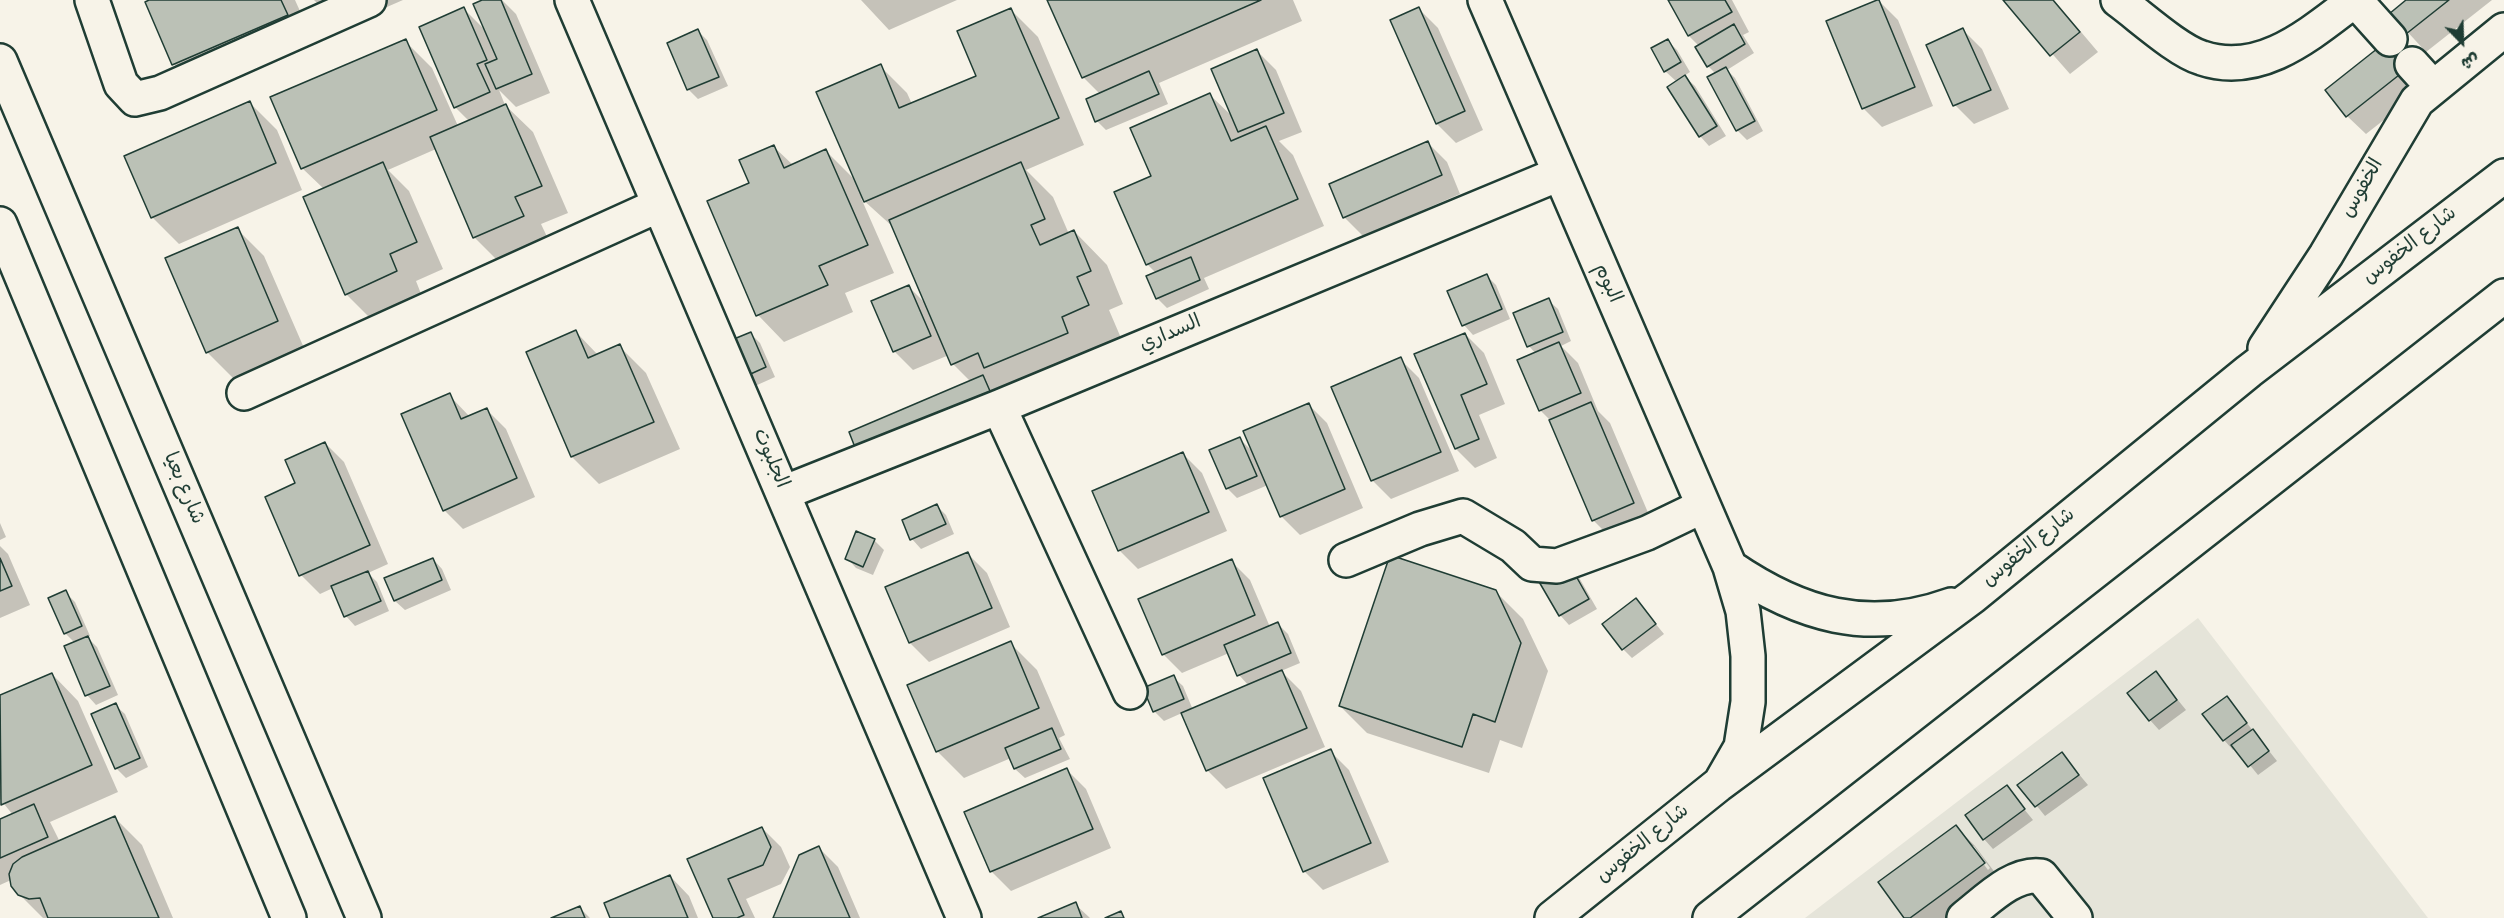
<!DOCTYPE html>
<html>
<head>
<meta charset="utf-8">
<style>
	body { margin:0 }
	#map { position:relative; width:2504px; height:918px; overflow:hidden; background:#f7f3e8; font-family:"Gochi Hand","Playpen Sans Arabic",sans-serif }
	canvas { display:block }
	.north { position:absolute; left:2432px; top:12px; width:60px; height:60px; -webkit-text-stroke:4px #f7f3e8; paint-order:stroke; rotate:157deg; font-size:16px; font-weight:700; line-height:24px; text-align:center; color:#1f3d34 }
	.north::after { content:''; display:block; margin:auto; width:21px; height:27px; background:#1f3d34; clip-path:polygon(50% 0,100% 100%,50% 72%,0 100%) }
</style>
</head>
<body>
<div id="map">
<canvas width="2504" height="918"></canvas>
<div class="north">ش</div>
</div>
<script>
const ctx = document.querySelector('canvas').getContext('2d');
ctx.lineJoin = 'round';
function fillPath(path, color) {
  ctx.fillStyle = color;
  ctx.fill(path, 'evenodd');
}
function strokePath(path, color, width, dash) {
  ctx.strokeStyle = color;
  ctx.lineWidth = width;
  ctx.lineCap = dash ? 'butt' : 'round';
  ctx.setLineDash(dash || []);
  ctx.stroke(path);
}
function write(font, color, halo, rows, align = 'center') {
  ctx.font = font + ' "Gochi Hand","Playpen Sans Arabic",sans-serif';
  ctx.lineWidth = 5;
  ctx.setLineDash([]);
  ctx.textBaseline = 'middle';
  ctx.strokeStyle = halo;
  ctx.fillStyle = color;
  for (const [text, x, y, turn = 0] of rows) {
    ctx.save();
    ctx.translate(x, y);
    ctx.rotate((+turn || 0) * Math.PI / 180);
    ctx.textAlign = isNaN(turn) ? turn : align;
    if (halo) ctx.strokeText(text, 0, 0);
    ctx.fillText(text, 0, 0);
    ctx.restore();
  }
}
fillPath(new Path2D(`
	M 2198,618 L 2428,918 L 1805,918 Z`), '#e5e4d9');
fillPath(new Path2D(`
	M 153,0 L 295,0 L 314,42 L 201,91 L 174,64 Z
	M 314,0 L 403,0 L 341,27 Z
	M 486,0 L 502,0 L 516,14 L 550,93 L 516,107 L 499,90 L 505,105 L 533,132 L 568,213 L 541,224 L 550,243 L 501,264 L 474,237 L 436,149 L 388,170 L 409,191 L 443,269 L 416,281 L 423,299 L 373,321 L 346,294 L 324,189 L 302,168 L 405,41 L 432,68 L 458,126 L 469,121 L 455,107 L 464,9 L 486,31 Z
	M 861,0 L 957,0 L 889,30 Z
	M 1049,0 L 1293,0 L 1302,21 L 1159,83 L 1168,104 L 1106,130 L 1097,121 L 1100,94 L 1083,77 Z
	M 1669,0 L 1732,0 L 1749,32 L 1743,35 L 1754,53 L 1727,70 L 1735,78 L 1763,131 L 1747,140 L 1737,130 L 1709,78 L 1716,74 L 1708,66 L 1699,46 L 1689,36 Z
	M 2005,0 L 2054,0 L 2098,52 L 2070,74 Z
	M 2409,0 L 2492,0 L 2426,52 L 2391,14 Z
	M 1879,1 L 1898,20 L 1933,106 L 1882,127 L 1863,108 Z
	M 1419,9 L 1438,28 L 1483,130 L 1456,143 L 1437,124 L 1392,21 Z
	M 1011,10 L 1038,37 L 1084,145 L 1026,170 L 1053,197 L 1069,234 L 1074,231 L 1107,265 L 1123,304 L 1109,310 L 1121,338 L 1094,351 L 1011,417 L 879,473 L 860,454 L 971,382 L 953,364 L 949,355 L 913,370 L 894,351 L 909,287 L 927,305 L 893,227 L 861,198 L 894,273 L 845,293 L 853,312 L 784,342 L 758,315 L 751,183 L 774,147 L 793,165 L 826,151 L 856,181 L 880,66 L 907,93 L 912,104 L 978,76 Z
	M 1963,30 L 1982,49 L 2009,109 L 1974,124 L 1955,105 L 1928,46 Z
	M 698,31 L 707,40 L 728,86 L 698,99 L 688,89 Z
	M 2397,35 L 2436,79 L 2366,134 L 2347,116 Z
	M 1668,41 L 1677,50 L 1690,72 L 1684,76 L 1695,86 L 1726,136 L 1709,146 L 1700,136 L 1669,87 L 1677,82 L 1665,71 Z
	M 1257,51 L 1276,70 L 1302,132 L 1279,141 L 1293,155 L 1324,226 L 1204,278 L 1209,289 L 1167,308 L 1157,298 L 1156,273 L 1147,264 L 1153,177 L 1210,95 L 1235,119 Z
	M 250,103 L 277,130 L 302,190 L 179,244 L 152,217 Z
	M 1428,143 L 1447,162 L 1460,194 L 1363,236 L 1344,217 Z
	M 237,229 L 264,256 L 304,348 L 234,379 L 207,352 Z
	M 1487,276 L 1496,285 L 1510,319 L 1473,335 L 1464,325 Z
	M 1548,300 L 1558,309 L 1571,341 L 1561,346 L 1578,363 L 1598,411 L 1610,423 L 1652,522 L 1612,539 L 1593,520 L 1551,421 L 1540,410 L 1536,354 L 1529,346 Z
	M 576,332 L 598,355 L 619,346 L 646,373 L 680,449 L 599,484 L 572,457 L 528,353 Z
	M 751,334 L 760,343 L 775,377 L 755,386 L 746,376 Z
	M 1465,334 L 1484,353 L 1505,404 L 1479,415 L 1497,458 L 1475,468 L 1456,449 L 1416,355 Z
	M 1400,359 L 1419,378 L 1459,471 L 1391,499 L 1372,480 Z
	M 449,395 L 470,417 L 487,410 L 506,429 L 535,497 L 463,529 L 444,510 Z
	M 1308,404 L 1327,423 L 1363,508 L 1300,535 L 1281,516 L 1268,485 L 1237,498 L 1227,488 L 1240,439 L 1254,453 Z
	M 325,443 L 344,462 L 388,564 L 368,573 L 377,582 L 389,611 L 355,626 L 346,616 L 333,588 L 320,594 L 301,575 Z
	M 1183,454 L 1202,473 L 1227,531 L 1138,569 L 1119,550 Z
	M 937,506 L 946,515 L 954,534 L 921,549 L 912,539 Z
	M 0,523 L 6,537 L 0,540 Z
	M 874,540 L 884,550 L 873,575 L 856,568 L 847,558 Z
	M 0,546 L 8,554 L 30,605 L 0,618 Z
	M 968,554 L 987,573 L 1010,627 L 929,662 L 910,643 L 887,588 Z
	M 433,559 L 442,569 L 451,590 L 405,610 L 395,601 L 386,579 Z
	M 1231,561 L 1250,580 L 1270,627 L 1278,624 L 1288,634 L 1300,663 L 1281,671 L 1301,691 L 1325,747 L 1226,789 L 1207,770 L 1182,713 L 1164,721 L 1154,711 L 1173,677 L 1183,686 L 1193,710 L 1249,686 L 1239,675 L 1229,653 L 1182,673 L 1163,654 Z
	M 1577,574 L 1597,609 L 1569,625 L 1560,615 Z
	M 1495,591 L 1523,619 L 1548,671 L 1522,748 L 1500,740 L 1489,773 L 1367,733 L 1340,706 Z
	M 65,592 L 75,602 L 90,636 L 87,637 L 97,647 L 118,695 L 96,705 L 87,695 L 75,643 L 65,633 Z
	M 1636,600 L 1664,634 L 1632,658 L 1623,649 Z
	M 1010,643 L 1037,670 L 1065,735 L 1059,738 L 1070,759 L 1025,778 L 1015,769 L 1011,758 L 964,778 L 937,751 Z
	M 2156,673 L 2186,710 L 2159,730 L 2150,720 Z
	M 52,674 L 78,701 L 118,792 L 50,822 L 60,842 L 115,818 L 142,845 L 173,918 L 43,918 L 19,894 L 11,880 L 0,885 L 0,820 L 13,815 L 0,799 L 0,697 Z
	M 2227,698 L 2277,761 L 2258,775 L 2236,748 L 2233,750 L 2224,740 Z
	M 115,705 L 125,714 L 148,767 L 126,778 L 116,768 Z
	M 1330,751 L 1349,770 L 1389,862 L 1323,890 L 1304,871 Z
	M 2062,754 L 2088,785 L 2045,816 L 2020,785 Z
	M 1067,770 L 1086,789 L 1111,848 L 1011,891 L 992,872 L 966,812 Z
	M 2006,787 L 2033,820 L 1993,849 L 1984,839 Z
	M 1956,827 L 1975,846 L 2002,882 L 1954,918 L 1906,918 ZM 1970,846 L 1974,846 L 1990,868 L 1988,870 Z
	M 762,828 L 781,847 L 790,867 L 781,884 L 746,899 L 755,918 L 715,918 L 689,860 Z
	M 819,848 L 838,867 L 860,918 L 774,918 L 800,856 Z
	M 670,876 L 689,896 L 698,918 L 612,918 Z
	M 1075,904 L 1090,918 L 1041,918 Z
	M 580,908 L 590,918 L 555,918 Z`), '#0003');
const building = new Path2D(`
	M 149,0 L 281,0 L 288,15 L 172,65 L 145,2 Z
	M 482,0 L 501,0 L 532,74 L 496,89 L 485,64 L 497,59 L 473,4 Z
	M 1047,0 L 1261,0 L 1082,78 Z
	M 1668,0 L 1725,0 L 1732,12 L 1688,36 Z
	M 1877,0 L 1879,0 L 1915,87 L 1862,109 L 1826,21 Z
	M 2003,0 L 2053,0 L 2080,32 L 2050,56 Z
	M 2406,0 L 2449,0 L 2406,34 L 2389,14 Z
	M 464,7 L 487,60 L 477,64 L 490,92 L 454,108 L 419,27 Z
	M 1419,7 L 1465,111 L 1436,124 L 1390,20 Z
	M 1011,8 L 1059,118 L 864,202 L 816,92 L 881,64 L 899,108 L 976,76 L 957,31 Z
	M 1734,24 L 1745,44 L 1707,67 L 1695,47 Z
	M 1963,28 L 1991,90 L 1953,106 L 1926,45 Z
	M 698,29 L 719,77 L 687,90 L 667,43 Z
	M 2397,33 L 2418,60 L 2346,117 L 2325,90 Z
	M 406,39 L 437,110 L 301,169 L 270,97 Z
	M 1668,39 L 1681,62 L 1664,72 L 1651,48 Z
	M 1257,49 L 1284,113 L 1238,132 L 1211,69 Z
	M 1726,67 L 1755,121 L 1736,131 L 1707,77 Z
	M 1149,71 L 1159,94 L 1095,122 L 1086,99 Z
	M 1685,75 L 1717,126 L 1699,137 L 1667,87 Z
	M 1210,93 L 1231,141 L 1266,126 L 1298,199 L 1146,265 L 1114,192 L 1151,176 L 1130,128 Z
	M 250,101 L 276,163 L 151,218 L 124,156 Z
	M 506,104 L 542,186 L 515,197 L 524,216 L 473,238 L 430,137 Z
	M 1428,141 L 1442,175 L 1343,218 L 1329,184 Z
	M 774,145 L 784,168 L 826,149 L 868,245 L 819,266 L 828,285 L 756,316 L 707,201 L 749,183 L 739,160 Z
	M 383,162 L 417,242 L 390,254 L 397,271 L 345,295 L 303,197 Z
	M 1021,162 L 1045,219 L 1031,225 L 1040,245 L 1074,230 L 1091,271 L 1077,277 L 1089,305 L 1062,317 L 1068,333 L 984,368 L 978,353 L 951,365 L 889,220 Z
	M 238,227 L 278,321 L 206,353 L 165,258 Z
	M 1191,257 L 1200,280 L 1156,299 L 1146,276 Z
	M 1487,274 L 1502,309 L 1462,326 L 1447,291 Z
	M 909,285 L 931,336 L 893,352 L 871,301 Z
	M 1549,298 L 1563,332 L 1527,347 L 1513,313 Z
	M 576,330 L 588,358 L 620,344 L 654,422 L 571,457 L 526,352 Z
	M 751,332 L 766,367 L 744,377 L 729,341 Z
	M 1465,333 L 1487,384 L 1461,395 L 1479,439 L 1455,449 L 1414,354 Z
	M 1559,342 L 1581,393 L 1539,411 L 1517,360 Z
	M 1401,357 L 1441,452 L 1371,481 L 1331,387 Z
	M 983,375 L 993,398 L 858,455 L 849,432 Z
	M 450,393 L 461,419 L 487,408 L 517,478 L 443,511 L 401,414 Z
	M 1591,402 L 1634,503 L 1592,521 L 1549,420 Z
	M 1309,403 L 1345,489 L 1280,517 L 1243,431 Z
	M 1240,437 L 1257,476 L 1226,489 L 1209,450 Z
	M 325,442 L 370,545 L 299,576 L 265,497 L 295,483 L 285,460 Z
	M 1183,452 L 1209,512 L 1118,551 L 1092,491 Z
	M 937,504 L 946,524 L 910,540 L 902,520 Z
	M 856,531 L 875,539 L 863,567 L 845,559 Z
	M 968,552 L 992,608 L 909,643 L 885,587 Z
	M 1390,555 L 1496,590 L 1521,643 L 1495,722 L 1473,714 L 1462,747 L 1339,706 Z
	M 0,558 L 12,586 L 0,591 Z
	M 433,558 L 442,580 L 394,601 L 384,578 Z
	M 1232,559 L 1255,615 L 1162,655 L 1138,599 Z
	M 1568,562 L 1589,599 L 1559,616 L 1538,580 Z
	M 368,571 L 381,601 L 344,617 L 331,586 Z
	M 66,590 L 82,626 L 64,634 L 48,598 Z
	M 1636,598 L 1656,624 L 1622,650 L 1602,624 Z
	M 1278,622 L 1291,653 L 1237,676 L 1224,645 Z
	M 88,636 L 110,686 L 85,696 L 64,646 Z
	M 1011,641 L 1039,708 L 936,752 L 907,685 Z
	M 1282,670 L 1307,728 L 1206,771 L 1181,713 Z
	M 2156,671 L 2177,700 L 2149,721 L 2127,693 Z
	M 52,673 L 92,765 L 1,805 L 0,695 Z
	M 1174,675 L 1184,699 L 1153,712 L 1143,688 Z
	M 2227,696 L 2247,723 L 2223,741 L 2202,714 Z
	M 116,703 L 140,758 L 115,769 L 91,714 Z
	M 1052,728 L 1061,749 L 1014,769 L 1005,748 Z
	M 2253,729 L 2269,751 L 2248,767 L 2231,745 Z
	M 1331,749 L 1371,843 L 1303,872 L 1263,778 Z
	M 2062,752 L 2079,775 L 2035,807 L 2017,785 Z
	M 1067,768 L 1093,829 L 990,872 L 964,812 Z
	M 2007,785 L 2025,809 L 1983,840 L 1965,815 Z
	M 34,804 L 48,837 L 0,858 L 0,819 Z
	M 115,816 L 159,918 L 48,918 L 40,898 L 29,899 L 18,895 L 11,886 L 9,874 L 13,864 L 22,857 Z
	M 1956,825 L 1985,863 L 1910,918 L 1904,918 L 1878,882 Z
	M 762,827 L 771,847 L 763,865 L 728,879 L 744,915 L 737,918 L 713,918 L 687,859 Z
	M 819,846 L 850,918 L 773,918 L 799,855 Z
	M 670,875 L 688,918 L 610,918 L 604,903 Z
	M 1076,902 L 1082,918 L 1038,918 Z
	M 580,906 L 585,918 L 551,918 Z
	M 1121,911 L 1124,918 L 1105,918 Z`);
fillPath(building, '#bbc1b6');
strokePath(building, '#1f3d34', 1.5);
const minor = new Path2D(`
	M 92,0 L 121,84 L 135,99 L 160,93 L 369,0
	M 572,0 L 964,918
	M 1485,0 L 1730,567 L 1743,611 L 1748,656 L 1748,702 L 1741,747 L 1722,780
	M 2118,0 C 2140,16 2178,51 2202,58 C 2261,78 2311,33 2355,0 L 2390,39
	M 2412,64 L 2432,86
	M 2265,348 L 2326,255 L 2417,101 L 2504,30
	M 244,393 L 659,205
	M 999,407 L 1130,692
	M 783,493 L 999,407 L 1559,174
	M 1346,560 L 1420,529 L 1463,516 L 1513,546 L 1532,564 L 1557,566 L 1647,533 L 1703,506
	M 1730,567 C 1800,615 1868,635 1951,605
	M 1552,918 L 1718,785 L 1972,597 L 2249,371 L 2504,176
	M 1710,918 L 2504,296
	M 1964,918 C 1985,902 2013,872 2041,876 L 2075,918`);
const major = new Path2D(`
	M 0,61 L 364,918
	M 0,224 L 289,918`);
strokePath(minor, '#1f3d34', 38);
strokePath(major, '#1f3d34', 38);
strokePath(minor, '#f7f3e8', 33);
strokePath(major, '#f7f3e8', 33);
write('20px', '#1f3d34', '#f7f3e8', [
	["الخفوس",2364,189,-60],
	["شارع الخفوس",2411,247,-38],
	["البوم",1606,284,66],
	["السداري",1171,335,-23],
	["الجلبوت",769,459,67],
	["شارع بعيا",182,489,67],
	["شارع الخفوس",2030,549,-39],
	["شارع الخفوس",1644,845,-39]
]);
</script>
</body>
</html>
